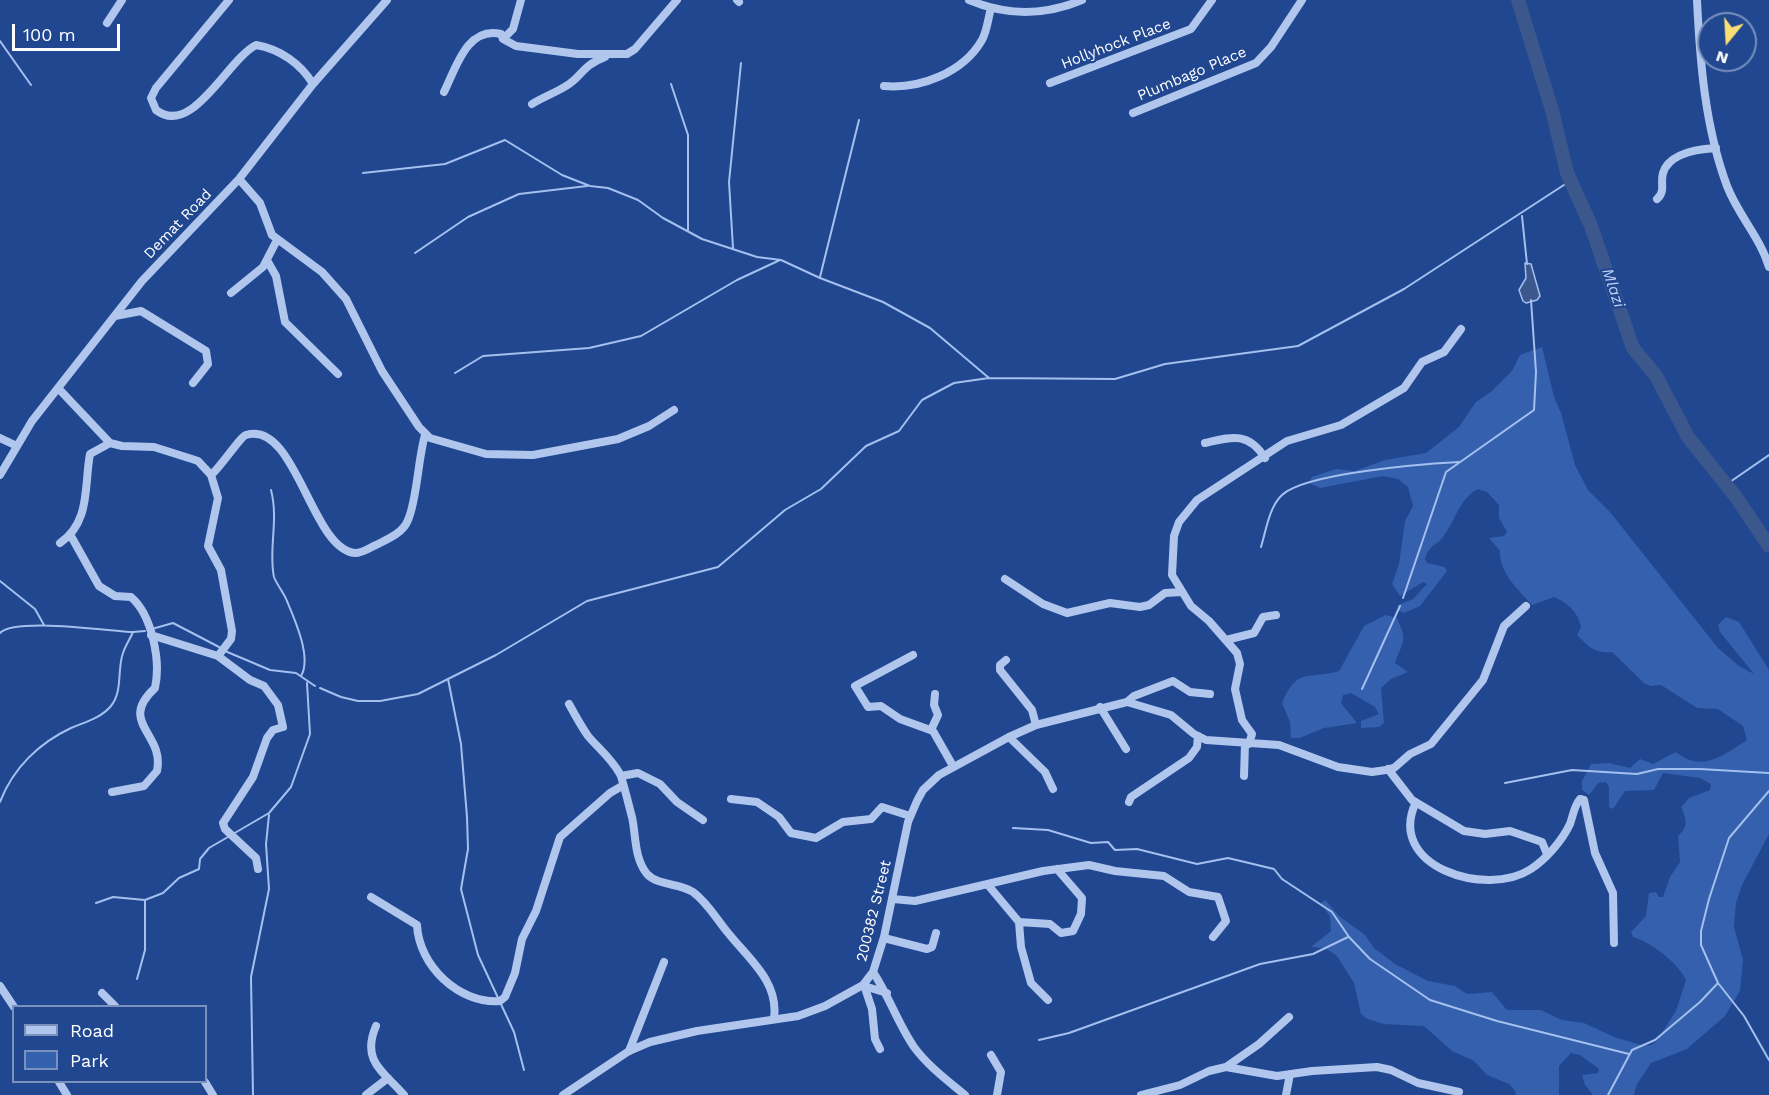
<!DOCTYPE html>
<html>
<head>
<meta charset="utf-8">
<style>
	body { margin:0 }
	#map { position:relative; width:1769px; height:1095px; overflow:hidden; background:#204790; font-family:"Work Sans",sans-serif }
	canvas { display:block }
	.legend { position:absolute; left:12px; top:1005px; width:195px; height:78px; box-sizing:border-box; background:#204790; border:2px solid #7991bc; margin:0; padding:8px 10px; list-style:none; font-size:18px; color:#fff }
	.legend li { display:flex; align-items:center; gap:12px; height:30px }
	.legend b { width:30px; border:2px solid #7991bc }
	.north { position:absolute; left:1697px; top:12px; width:60px; height:60px; box-sizing:border-box; background:#204790; border:2px solid #7991bc; border-radius:50%; rotate:198deg; font-size:16px; font-weight:700; line-height:24px; text-align:center; color:#fff }
	.north::after { content:''; display:block; margin:auto; width:21px; height:27px; background:#fade71; clip-path:polygon(50% 0,100% 100%,50% 72%,0 100%) }
	.scale { position:absolute; left:12px; top:24px; width:108px; height:27px; box-sizing:border-box; border:3px solid #fff; border-top:0; padding-left:8px; font-size:18px; line-height:21px; white-space:nowrap; color:#fff; -webkit-text-stroke:4px #204790; paint-order:stroke }
</style>
</head>
<body>
<div id="map">
<canvas width="1769" height="1095"></canvas>
<ul class="legend">
<li><b style="height:8px;background:#b0c6ed"></b>Road</li>
<li><b style="height:16px;background:#3460ad"></b>Park</li>
</ul>
<div class="north">N</div>
<div class="scale">100 m</div>
</div>
<script>
const ctx = document.querySelector('canvas').getContext('2d');
ctx.lineJoin = 'round';
function fillPath(path, color) {
  ctx.fillStyle = color;
  ctx.fill(path, 'evenodd');
}
function strokePath(path, color, width, dash) {
  ctx.strokeStyle = color;
  ctx.lineWidth = width;
  ctx.lineCap = dash ? 'butt' : 'round';
  ctx.setLineDash(dash || []);
  ctx.stroke(path);
}
function write(font, color, halo, rows, align = 'center') {
  ctx.font = font + ' "Work Sans",sans-serif';
  ctx.lineWidth = 4.5;
  ctx.setLineDash([]);
  ctx.textBaseline = 'middle';
  ctx.strokeStyle = halo;
  ctx.fillStyle = color;
  for (const [text, x, y, turn = 0] of rows) {
    ctx.save();
    ctx.translate(x, y);
    ctx.rotate((+turn || 0) * Math.PI / 180);
    ctx.textAlign = isNaN(turn) ? turn : align;
    if (halo) ctx.strokeText(text, 0, 0);
    ctx.fillText(text, 0, 0);
    ctx.restore();
  }
}
fillPath(new Path2D(`
	M 1542,347 L 1554,397 L 1561,413 L 1575,465 L 1588,490 L 1610,512 L 1718,648 L 1739,666 L 1754,674 L 1720,632 L 1718,625 L 1726,617 L 1739,622 L 1769,670 L 1769,834 L 1742,885 L 1736,903 L 1734,927 L 1743,960 L 1740,991 L 1725,1016 L 1687,1049 L 1651,1063 L 1637,1084 L 1634,1095 L 1593,1095 L 1585,1085 L 1582,1075 L 1598,1073 L 1599,1069 L 1580,1055 L 1571,1053 L 1559,1066 L 1559,1095 L 1515,1095 L 1516,1092 L 1509,1084 L 1487,1075 L 1474,1061 L 1452,1051 L 1424,1026 L 1383,1024 L 1368,1019 L 1361,1014 L 1354,983 L 1337,956 L 1325,948 L 1311,947 L 1331,931 L 1330,917 L 1321,903 L 1325,900 L 1339,916 L 1365,935 L 1374,948 L 1395,964 L 1428,981 L 1455,986 L 1467,994 L 1492,992 L 1507,1010 L 1541,1010 L 1562,1020 L 1584,1023 L 1614,1037 L 1644,1046 L 1651,1045 L 1656,1042 L 1676,1011 L 1686,980 C 1677,962 1652,943 1633,937 L 1631,932 L 1646,916 L 1649,893 L 1656,892 L 1659,897 L 1663,897 L 1670,877 L 1680,862 L 1678,836 C 1689,827 1686,818 1681,807 L 1689,798 L 1710,790 L 1711,784 L 1700,778 L 1663,773 L 1654,790 L 1625,791 L 1613,809 L 1609,807 L 1609,787 L 1606,782 L 1598,783 L 1589,795 L 1582,790 L 1582,781 L 1591,764 L 1609,763 L 1630,768 L 1640,759 L 1653,764 L 1676,752 C 1702,773 1722,756 1747,740 L 1743,726 L 1718,709 L 1697,708 L 1661,685 L 1651,686 L 1644,683 L 1612,652 C 1595,654 1589,647 1577,635 L 1581,627 C 1578,612 1568,603 1554,597 L 1532,605 C 1518,589 1499,573 1500,551 L 1489,538 L 1504,536 L 1507,532 L 1499,518 L 1499,505 L 1487,492 L 1478,489 C 1459,499 1457,518 1445,534 C 1438,546 1430,543 1425,559 L 1427,563 L 1445,567 L 1447,571 L 1420,606 L 1404,613 L 1397,610 L 1398,605 L 1413,599 L 1427,584 L 1423,582 L 1400,596 L 1392,584 L 1399,564 L 1405,521 L 1413,506 L 1408,487 L 1398,479 L 1383,476 L 1320,488 L 1309,483 L 1312,477 L 1336,469 L 1355,471 L 1385,460 L 1426,453 L 1459,427 L 1476,402 L 1492,391 L 1512,371 L 1520,355 Z
	M 1386,615 L 1397,618 C 1408,642 1403,640 1395,663 L 1408,672 L 1391,679 L 1381,688 L 1384,723 L 1379,727 L 1361,728 L 1361,721 L 1379,714 L 1375,707 L 1351,693 L 1343,695 L 1341,703 L 1357,723 L 1324,728 L 1300,738 L 1291,738 L 1290,722 L 1282,703 C 1298,666 1308,680 1339,671 L 1364,626 Z`), '#3460ad');
const water = new Path2D(`
	M 1525,263 L 1531,264 L 1540,296 L 1537,300 L 1526,303 L 1523,301 L 1519,290 L 1526,278 Z`);
fillPath(water, '#3b578c');
strokePath(water, '#a4c0ee', 1.5);
strokePath(new Path2D(`
	M 0,41 L 31,85
	M 671,84 L 688,135 L 688,230
	M 363,173 L 445,164 L 505,140 L 562,175 L 590,186 L 608,188 L 638,200 L 663,218 L 702,239 L 757,257 L 781,260 L 820,278 L 883,302 L 930,328 L 989,378
	M 1522,216 L 1527,264
	M 733,248 L 729,182 L 741,63
	M 415,253 L 468,217 L 519,194 L 587,186
	M 820,277 L 859,120
	M 455,373 L 483,356 L 589,348 L 641,336 L 737,280 L 780,260
	M 1727,484 L 1769,455
	M 271,490 C 279,521 268,550 274,577 C 277,585 284,593 287,601 C 295,620 312,658 301,676
	M 1261,547 C 1266,531 1269,507 1282,495 C 1305,473 1423,464 1459,462
	M 0,581 L 35,609 L 44,625
	M 1403,598 L 1446,472 L 1534,410 L 1536,372 L 1531,300
	M 152,629 L 173,623 L 219,647
	M 0,633 C 15,617 108,631 133,632
	M 225,651 L 270,670 L 296,673 L 315,686
	M 448,679 L 461,744 L 467,817 L 468,849 L 461,889 L 478,955 L 514,1032 L 524,1070
	M 320,688 L 341,697 L 358,701 L 380,701 L 418,694 L 496,655 L 587,601 L 718,567 L 785,510 L 821,489 L 866,446 L 899,431 L 922,400 L 954,383 L 989,378 L 1115,379 L 1165,364 L 1298,346 L 1404,289 L 1570,181
	M 1362,689 L 1400,606
	M 1505,783 L 1572,770 L 1637,774 L 1658,769 L 1700,769 L 1769,773
	M 0,802 C 13,768 39,743 71,728 C 85,722 101,718 111,706 C 123,691 117,669 123,653 C 125,646 130,639 133,632 L 145,631
	M 1013,828 L 1048,830 L 1091,843 L 1108,842 L 1115,850 L 1137,849 L 1197,864 L 1228,858 L 1274,869 L 1282,879 L 1332,912 L 1349,937 L 1370,959 L 1430,1000 L 1497,1021 L 1629,1054
	M 96,903 L 113,897 L 145,900 L 163,893 L 179,878 L 199,869 L 200,859 L 209,848 L 269,813 L 291,787 L 310,734 L 307,683
	M 137,979 L 145,950 L 145,900
	M 1718,983 L 1744,1016 L 1769,1060
	M 1039,1040 L 1069,1033 L 1260,964 L 1313,954 L 1348,937
	M 253,1095 L 251,977 L 269,889 L 266,844 L 269,815
	M 1608,1095 L 1632,1050 L 1655,1040 L 1700,1002 L 1718,983 L 1701,945 L 1701,931 L 1709,899 L 1729,838 L 1769,791`), '#a4c0ee', 2);
strokePath(new Path2D(`
	M 1518,0 L 1552,110 L 1567,173 L 1591,226 L 1633,348 L 1656,376 L 1688,437 L 1736,497 L 1769,546`), '#3b578c', 14);
strokePath(new Path2D(`
	M 229,0 L 156,88 L 151,98 L 156,110 C 192,138 227,60 256,45 C 280,49 301,64 313,84
	M 737,0 L 739,2
	M 969,0 C 1007,16 1044,16 1082,0
	M 1697,0 C 1700,62 1705,127 1727,186 C 1738,215 1760,237 1769,267
	M 107,23 L 122,0
	M 503,39 L 513,29 L 521,0
	M 1050,83 L 1191,29 L 1212,0
	M 884,86 C 920,89 963,73 982,40 C 987,31 988,19 991,8
	M 444,92 C 456,68 467,26 501,34 L 503,39 L 516,46 L 578,54 L 627,54 L 635,49 L 677,0
	M 532,104 C 543,97 555,93 566,86 C 582,77 581,66 605,57
	M 1133,113 L 1256,63 L 1271,47 L 1302,0
	M 239,179 L 260,203 L 272,235 L 322,272 L 346,299 L 382,371 L 419,427 L 430,438 L 486,454 L 533,455 L 618,439 L 649,426 L 674,410
	M 1657,199 C 1666,191 1660,183 1663,173 C 1669,153 1699,149 1716,148
	M 268,262 L 276,276 L 285,322 L 338,374
	M 231,293 L 263,267 L 277,240
	M 115,316 L 141,311 L 206,351 L 208,364 L 193,383
	M 58,388 L 110,443 L 122,446 L 154,447 L 192,459 L 198,461 L 211,475 C 219,469 241,436 246,435 C 296,420 311,549 355,553 C 363,553 369,548 376,545 C 388,539 403,533 408,520 C 417,500 418,459 425,435
	M 0,438 L 17,446
	M 1205,443 C 1231,437 1248,431 1265,458
	M 0,475 L 32,421 L 142,281 L 239,179 L 313,84 L 387,0
	M 211,475 L 218,498 L 208,546 L 221,570 L 232,631 L 231,639 L 218,656
	M 71,536 L 99,586 L 115,596 L 131,597 C 152,615 161,661 155,688 C 117,723 165,733 157,771 L 144,786 L 112,792
	M 60,543 C 91,522 84,485 90,454 L 110,443
	M 1005,579 L 1043,604 L 1067,613 L 1110,603 L 1140,607 L 1149,605 L 1165,593 L 1182,592
	M 151,635 L 218,656 L 250,680 L 264,686 L 278,705 L 283,727 L 273,730 L 267,738 L 253,777 L 223,823 L 225,829 L 256,858 L 258,869
	M 1226,640 L 1254,633 L 1263,617 L 1276,615
	M 913,655 L 855,686 L 868,707 L 881,706 L 900,719 L 933,731 L 953,766
	M 1006,660 L 1000,665 L 1000,670 L 1032,710 L 1036,725
	M 1127,702 L 1134,696 L 1173,681 L 1190,692 L 1210,694
	M 569,704 C 575,715 581,726 588,736 C 599,749 611,758 620,774 C 622,777 630,810 632,817 C 636,835 634,858 647,874 C 658,886 680,883 693,892 C 708,903 717,920 729,934 C 749,959 779,982 774,1018
	M 1100,707 L 1126,749
	M 931,730 L 938,715 L 934,705 L 935,694
	M 1009,737 L 1045,772 L 1053,789
	M 1249,744 L 1252,734 L 1242,720 L 1235,689 L 1240,664 L 1237,653 L 1209,621 L 1191,606 L 1172,575 L 1174,536 L 1179,522 L 1197,500 L 1287,441 L 1341,425 L 1404,388 L 1422,362 L 1444,352 L 1461,329
	M 1388,769 L 1412,800 L 1464,831 L 1485,834 L 1510,831 L 1542,842 L 1547,854
	M 621,776 L 638,773 L 660,784 L 677,802 L 703,820
	M 1244,776 L 1245,744
	M 731,799 L 757,802 L 779,817 L 791,833 L 816,838 L 843,822 L 871,819 L 882,807 L 910,816
	M 1129,802 L 1131,797 L 1189,758 L 1197,747 L 1198,736
	M 1416,802 C 1385,867 1487,898 1531,869 C 1546,859 1562,841 1570,824 C 1573,816 1574,806 1580,799 L 1584,800 L 1595,853 L 1613,893 L 1614,943
	M 988,885 L 1019,922 L 1021,947 L 1031,983 L 1048,1000
	M 371,897 L 417,925 C 419,966 459,1004 500,1001 L 505,997 L 515,973 L 522,939 L 536,911 L 560,837 L 610,793 L 622,786
	M 893,899 L 915,901 L 1043,871 L 1089,865 L 1115,871 L 1164,876 L 1189,892 L 1218,897 L 1226,921 L 1213,937
	M 1019,922 L 1050,924 L 1061,933 L 1073,931 L 1081,914 L 1082,898 L 1057,869
	M 884,938 L 927,949 L 932,947 L 936,933
	M 873,972 C 889,996 898,1024 914,1047 C 928,1066 947,1080 965,1095
	M 0,986 L 14,1007
	M 864,986 L 887,993
	M 865,988 L 872,1009 L 875,1039 L 880,1049
	M 102,993 L 115,1006
	M 376,1026 C 361,1061 383,1071 404,1095
	M 629,1051 L 664,962
	M 991,1055 L 1001,1072 L 997,1095
	M 1226,1067 L 1259,1044 L 1289,1017
	M 59,1082 L 67,1095
	M 205,1082 L 213,1095
	M 366,1095 L 388,1078
	M 563,1095 L 629,1051 L 650,1042 L 697,1031 L 798,1016 L 825,1006 L 863,985 L 873,972 L 884,937 L 908,822 L 917,801 L 923,790 L 939,775 L 1009,737 L 1036,725 L 1127,702 L 1171,715 L 1194,734 L 1206,740 L 1279,745 L 1338,767 L 1372,772 L 1386,770 L 1394,768 L 1410,754 L 1431,744 L 1483,680 L 1504,626 L 1526,606
	M 1141,1095 L 1180,1085 L 1209,1071 L 1226,1067 L 1277,1076 L 1312,1071 L 1377,1067 L 1391,1070 L 1418,1083 L 1459,1092
	M 1286,1095 L 1290,1074`), '#b0c6ed', 8);
write('15px', '#fff', '#204790', [
	["Hollyhock Place",1116,44,-21],
	["Plumbago Place",1192,74,-23],
	["Demat Road",178,224,-46],
	["200382 Street",874,911,-76]
]);
write('italic 16px', '#bcd1f4', '#204790', [
	["Mlazi",1613,288,71]
]);
</script>
</body>
</html>
